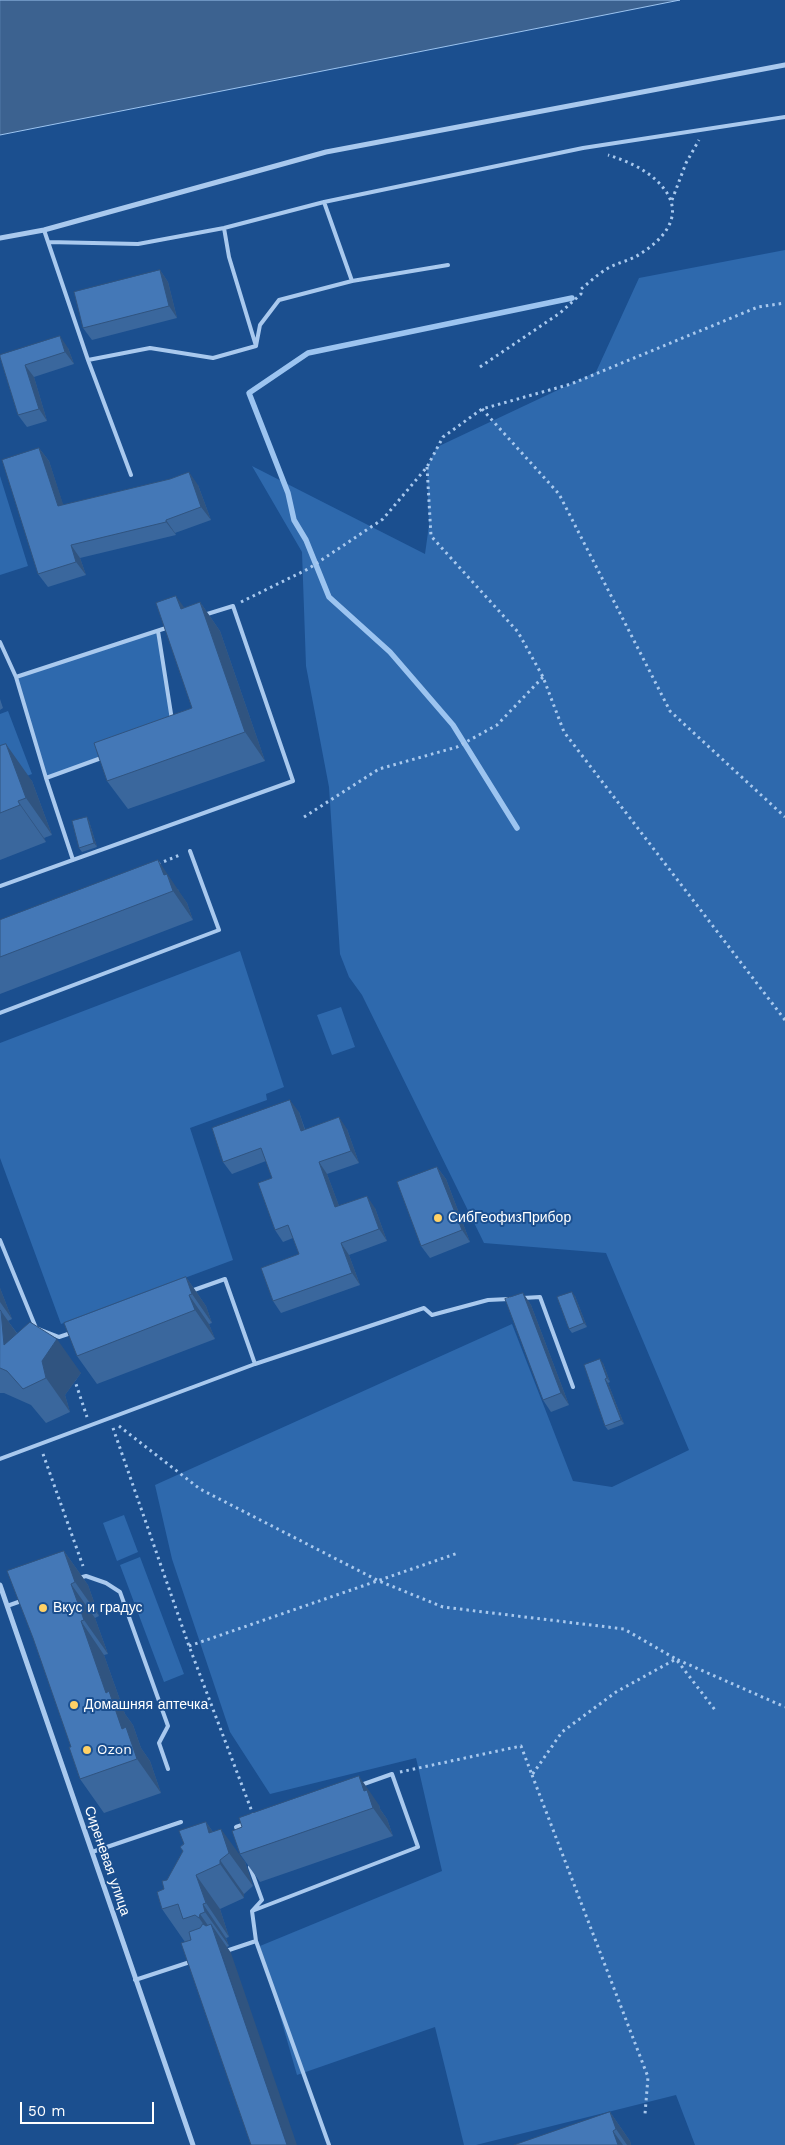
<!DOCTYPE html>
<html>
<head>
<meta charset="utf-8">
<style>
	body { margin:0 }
	#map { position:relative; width:785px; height:2145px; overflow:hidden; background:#1b4f8f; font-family:"Work Sans",sans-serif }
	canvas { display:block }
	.scale { position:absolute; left:20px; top:2102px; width:134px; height:22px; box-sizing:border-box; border:2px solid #fff; border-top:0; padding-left:6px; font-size:15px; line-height:18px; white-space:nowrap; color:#fff; -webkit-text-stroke:4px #1b4f8f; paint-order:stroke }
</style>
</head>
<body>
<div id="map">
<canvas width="785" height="2145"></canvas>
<div class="scale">50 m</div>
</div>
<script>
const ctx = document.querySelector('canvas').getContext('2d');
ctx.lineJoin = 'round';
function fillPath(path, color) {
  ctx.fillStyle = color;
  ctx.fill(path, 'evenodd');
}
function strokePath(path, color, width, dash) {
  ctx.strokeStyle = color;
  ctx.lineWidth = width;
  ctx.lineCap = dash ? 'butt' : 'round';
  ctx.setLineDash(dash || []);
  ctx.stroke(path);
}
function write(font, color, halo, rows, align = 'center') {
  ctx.font = font + ' "Work Sans",sans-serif';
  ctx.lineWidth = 4;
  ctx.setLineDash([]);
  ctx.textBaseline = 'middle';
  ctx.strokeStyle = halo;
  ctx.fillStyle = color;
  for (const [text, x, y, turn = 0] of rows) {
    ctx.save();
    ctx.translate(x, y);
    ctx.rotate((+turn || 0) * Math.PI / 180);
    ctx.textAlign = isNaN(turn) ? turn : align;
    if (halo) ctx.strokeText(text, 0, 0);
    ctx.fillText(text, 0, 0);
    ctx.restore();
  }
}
fillPath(new Path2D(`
	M 785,250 L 785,2145 L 695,2145 L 676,2095 L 476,2145 L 464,2145 L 435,2027 L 297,2075 L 260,1946 L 442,1871 L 416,1758 L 270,1794 L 230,1732 L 172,1559 L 155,1485 L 512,1324 L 573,1481 L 612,1487 L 689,1450 L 606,1253 L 484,1243 L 362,995 L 349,977 L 340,954 L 329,787 L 306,666 L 302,552 L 252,466 L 425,554 L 429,525 L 427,467 L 437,447 L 596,372 L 639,278 Z
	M 0,476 L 28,566 L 0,575 Z
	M 158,631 L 174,733 L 46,778 L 16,677 Z
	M 8,711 L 32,774 L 0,786 L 0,714 Z
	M 240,951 L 284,1087 L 266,1094 L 267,1100 L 190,1128 L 233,1260 L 61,1324 L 0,1158 L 0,1043 Z
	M 341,1007 L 355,1047 L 332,1055 L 317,1015 Z
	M 124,1515 L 138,1552 L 117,1561 L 103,1523 Z
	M 140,1557 L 184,1674 L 164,1682 L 120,1565 Z`), '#2e69ad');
const water = new Path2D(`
	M 0,0 L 680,0 L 0,135 Z`);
fillPath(water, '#3c6290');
strokePath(water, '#9cc4f0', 1);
strokePath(new Path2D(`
	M 517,828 L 453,725 L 390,652 L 329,597 L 306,540 L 294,520 L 288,493 L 249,393 L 308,353 L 572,298`), '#9cc4f0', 5.5);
strokePath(new Path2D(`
	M 672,200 L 686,163 L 699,140
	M 480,367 L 560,313 L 581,294 L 581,289 C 591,281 600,272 612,266 C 621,262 631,260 640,254 C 661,241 683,219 667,193 C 654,173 631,162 608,155
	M 482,409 L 559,494 L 670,711 L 785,817
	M 427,467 L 431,536 L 518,632 L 543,677 L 564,732 L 785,1020
	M 241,602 L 308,569 L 383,519 L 427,467 L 443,437 L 482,409 L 571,384 L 758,307 L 785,303
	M 304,817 L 379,769 L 457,747 L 497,725 L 543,677
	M 158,864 L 182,854
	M 74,1378 L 87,1417
	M 119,1426 L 200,1489 L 379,1581 L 443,1607 L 624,1629 L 676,1659 L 715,1710
	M 113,1428 L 189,1646 L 254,1817
	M 43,1454 L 83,1566
	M 189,1646 L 458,1553
	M 400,1772 L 521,1746 L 532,1775 L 562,1732 L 616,1692 L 676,1659 L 785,1707
	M 532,1775 L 648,2077 L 645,2114`), '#a9c9ee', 3, [2.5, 4]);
strokePath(new Path2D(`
	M 324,202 L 352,281 L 448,265
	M 44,230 L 88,360 L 150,348 L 213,358 L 256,346 L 229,257 L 224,228
	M 48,242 L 138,244 L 224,228 L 324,202 L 583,148 L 785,117
	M 256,346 L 260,325 L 279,300 L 352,281
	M 88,360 L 131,475
	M 158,631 L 172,720
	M 0,642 L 16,677 L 46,778 L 73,860
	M 16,677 L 169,627
	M 46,778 L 104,757
	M 0,886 L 293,781 L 233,606 L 204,615
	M 0,1013 L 219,930 L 190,851
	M 0,1240 L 36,1328 L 59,1337 L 71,1333
	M 191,1291 L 225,1279 L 255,1364
	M 523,1298 L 540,1297 L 573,1387
	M 0,1459 L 255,1364 L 424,1308 L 432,1315 L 488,1300 L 509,1299
	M 79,1578 L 86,1576 L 106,1583 L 120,1592 L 168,1726 L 159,1743 L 168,1769
	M 7,1606 L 24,1600
	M 238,1832 L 236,1827 L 245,1824
	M 92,1852 L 181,1822
	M 250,1867 L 262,1900 L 252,1911
	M 226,1951 L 256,1941
	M 135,1980 L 193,1961
	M 329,2145 L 256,1941 L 252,1911 L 418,1847 L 392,1774 L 361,1785`), '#a9c9ee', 4);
strokePath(new Path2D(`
	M 0,238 L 44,230 L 326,152 L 785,65
	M 0,1585 L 193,2145`), '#a9c9ee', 5);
fillPath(new Path2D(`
	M 160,270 L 168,282 L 177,318 L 92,340 L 83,328 Z
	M 68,348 L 74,364 L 34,377 L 47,421 L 27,427 L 18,415 L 0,357 Z
	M 39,448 L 49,461 L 63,505 L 198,485 L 211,520 L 175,533 L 176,535 L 80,558 L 86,575 L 48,587 L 38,574 Z
	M 200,602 L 220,631 L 265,761 L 128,809 L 107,781 L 192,708 L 185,608 Z
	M 0,699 L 3,708 L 0,710 Z
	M 0,746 L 32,781 L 52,835 L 44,838 L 46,842 L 0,860 Z
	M 87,817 L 89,821 L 97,847 L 82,852 L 79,848 Z
	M 178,889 L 179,892 L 187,903 L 193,920 L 0,994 L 0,920 Z
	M 299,1112 L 305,1129 L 347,1129 L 359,1163 L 327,1174 L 339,1206 L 375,1208 L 387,1241 L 349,1255 L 360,1285 L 281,1313 L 273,1301 L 299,1254 L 293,1238 L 283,1242 L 275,1230 L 272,1178 L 266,1161 L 232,1174 L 223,1162 Z
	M 437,1167 L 446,1179 L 470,1242 L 430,1258 L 421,1246 Z
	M 186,1277 L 206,1306 L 212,1323 L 209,1324 L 215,1339 L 97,1384 L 77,1356 Z
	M 0,1288 L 12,1319 L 8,1321 L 17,1333 L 81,1373 L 65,1395 L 70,1412 L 46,1423 L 31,1405 L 4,1393 L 0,1393 Z
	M 523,1293 L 531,1305 L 569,1405 L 551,1412 L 543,1400 Z
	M 575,1296 L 587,1327 L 572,1333 L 569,1329 Z
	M 603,1363 L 610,1382 L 608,1383 L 624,1424 L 608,1430 L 605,1426 Z
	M 64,1551 L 88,1585 L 99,1616 L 95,1618 L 108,1654 L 104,1655 L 125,1714 L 133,1725 L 141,1748 L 150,1761 L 161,1793 L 104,1813 L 80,1779 Z
	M 379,1805 L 380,1809 L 387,1819 L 393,1836 L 260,1882 L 240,1854 Z
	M 206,1822 L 213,1832 L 245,1862 L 253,1886 L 244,1894 L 244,1898 L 220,1909 L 229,1937 L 226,1938 L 229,1946 L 227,1947 L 231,1953 L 185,1942 L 162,1909 L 164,1889 L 167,1880 L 183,1851 L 180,1847 Z
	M 610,2112 L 630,2141 L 631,2145 L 514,2145 Z`), '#3a679d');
fillPath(new Path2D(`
	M 160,270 L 168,282 L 177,318 L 169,306 Z
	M 60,336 L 68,348 L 74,364 L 65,352 Z
	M 25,365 L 34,377 L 47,421 L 39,409 Z
	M 39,448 L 49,461 L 68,519 L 58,506 Z
	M 189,472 L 198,485 L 211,520 L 201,507 Z
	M 166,520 L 175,533 L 176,535 L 166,522 Z
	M 71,545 L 80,558 L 86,575 L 76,562 Z
	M 176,596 L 196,624 L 181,609 Z
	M 200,602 L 220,631 L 265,761 L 245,732 Z
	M 6,744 L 32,781 L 52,835 L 26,798 Z
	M 18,801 L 44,838 L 46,842 L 20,805 Z
	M 87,817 L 89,821 L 97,847 L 94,843 Z
	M 158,860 L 187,903 L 193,920 L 173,891 L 164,875 Z
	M 290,1100 L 299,1112 L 309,1143 L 301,1131 Z
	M 339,1117 L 347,1129 L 359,1163 L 351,1151 Z
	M 319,1162 L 327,1174 L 344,1219 L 335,1207 Z
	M 437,1167 L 446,1179 L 470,1242 L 462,1230 Z
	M 367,1196 L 375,1208 L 387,1241 L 379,1229 Z
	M 341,1243 L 349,1255 L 360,1285 L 352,1273 Z
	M 186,1277 L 206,1306 L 212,1323 L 192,1294 Z
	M 0,1288 L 12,1319 L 0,1302 Z
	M 572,1292 L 575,1296 L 587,1327 L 584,1323 Z
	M 523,1293 L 531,1305 L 569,1405 L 561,1393 Z
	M 189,1295 L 209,1324 L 215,1339 L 195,1310 Z
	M 1,1311 L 25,1345 L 4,1345 Z
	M 57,1339 L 81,1373 L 65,1395 L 70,1412 L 46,1378 L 42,1361 Z
	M 600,1359 L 603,1363 L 610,1382 L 607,1378 Z
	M 605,1379 L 608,1383 L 624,1424 L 621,1420 Z
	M 64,1551 L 88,1585 L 99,1616 L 75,1582 Z
	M 71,1584 L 95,1618 L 108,1654 L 84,1620 Z
	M 81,1621 L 104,1655 L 125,1714 L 133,1725 L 141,1748 L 150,1761 L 161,1793 L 137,1759 L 122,1729 L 106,1693 Z
	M 359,1776 L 379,1805 L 380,1809 L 387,1819 L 393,1836 L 373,1808 L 364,1791 Z
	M 206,1822 L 228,1854 L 209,1833 Z
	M 221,1829 L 245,1862 L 253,1886 L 229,1853 Z
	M 220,1860 L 244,1894 L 244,1898 L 220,1864 Z
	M 196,1875 L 220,1909 L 229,1937 L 206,1903 Z
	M 203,1904 L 226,1938 L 229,1946 L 205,1912 Z
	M 200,1914 L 216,1937 L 211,1924 L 231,1953 L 297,2145 L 287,2145 L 219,1946 L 199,1918 Z
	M 610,2112 L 630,2141 L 631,2145 L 627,2145 L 616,2129 Z
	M 613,2131 L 623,2145 L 618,2145 Z`), '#305480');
const building = new Path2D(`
	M 160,270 L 169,306 L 83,328 L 74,292 Z
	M 60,336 L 65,352 L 25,365 L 39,409 L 18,415 L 0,357 L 0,355 Z
	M 39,448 L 58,506 L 170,479 L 189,472 L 201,507 L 166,520 L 166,522 L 71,545 L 76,562 L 38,574 L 2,460 Z
	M 176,596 L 181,609 L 200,602 L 245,732 L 107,781 L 94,743 L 192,708 L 156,603 Z
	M 6,744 L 26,798 L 18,801 L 20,805 L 0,813 L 0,746 Z
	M 87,817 L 94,843 L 79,848 L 72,821 Z
	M 158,860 L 164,875 L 167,874 L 173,891 L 0,957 L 0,920 Z
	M 290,1100 L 301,1131 L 339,1117 L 351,1151 L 319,1162 L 335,1207 L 367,1196 L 379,1229 L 341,1243 L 352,1273 L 273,1301 L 261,1268 L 299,1254 L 288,1225 L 275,1230 L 258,1183 L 272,1178 L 261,1148 L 223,1162 L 212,1128 Z
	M 437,1167 L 462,1230 L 421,1246 L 397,1182 Z
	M 186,1277 L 192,1294 L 189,1295 L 195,1310 L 77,1356 L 64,1323 Z
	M 572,1292 L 584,1323 L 569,1329 L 557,1297 Z
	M 523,1293 L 561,1393 L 543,1400 L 505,1299 Z
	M 0,1310 L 1,1311 L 4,1345 L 30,1322 L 57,1339 L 42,1361 L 46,1378 L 23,1389 L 7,1371 L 0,1368 Z
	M 600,1359 L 607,1378 L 605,1379 L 621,1420 L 605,1426 L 584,1365 Z
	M 64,1551 L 75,1582 L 71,1584 L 84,1620 L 81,1621 L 106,1693 L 109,1691 L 122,1729 L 126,1727 L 137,1759 L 80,1779 L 69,1747 L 71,1747 L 33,1638 L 7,1571 Z
	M 359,1776 L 364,1791 L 367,1790 L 373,1808 L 240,1854 L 232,1831 L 242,1827 L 239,1818 Z
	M 206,1822 L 209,1833 L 221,1829 L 229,1853 L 220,1860 L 220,1864 L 196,1875 L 206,1903 L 203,1904 L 205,1912 L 200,1914 L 199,1918 L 195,1915 L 183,1919 L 178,1904 L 162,1909 L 157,1892 L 164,1889 L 162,1881 L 167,1880 L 183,1851 L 180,1847 L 184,1844 L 179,1831 Z
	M 203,1924 L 206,1926 L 211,1924 L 287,2145 L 251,2145 L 181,1943 L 191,1940 L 189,1932 L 200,1928 Z
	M 610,2112 L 616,2129 L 613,2131 L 618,2145 L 514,2145 Z`);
fillPath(building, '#4478b7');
strokePath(building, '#305480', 1);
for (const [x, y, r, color] of [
	[438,1218,5,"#ffd166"],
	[43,1608,5,"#ffd166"],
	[74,1705,5,"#ffd166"],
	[87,1750,5,"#ffd166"]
]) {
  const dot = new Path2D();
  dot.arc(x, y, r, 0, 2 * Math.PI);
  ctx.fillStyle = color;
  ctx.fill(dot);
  strokePath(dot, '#1b4f8f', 2);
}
write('14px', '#fff', '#1b4f8f', [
	["СибГеофизПрибор",448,1218],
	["Вкус и градус",53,1608],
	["Домашняя аптечка",84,1705],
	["Ozon",97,1750]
], 'left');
write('14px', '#fff', '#1b4f8f', [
	["Сиреневая улица",107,1861,71]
]);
</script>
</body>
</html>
